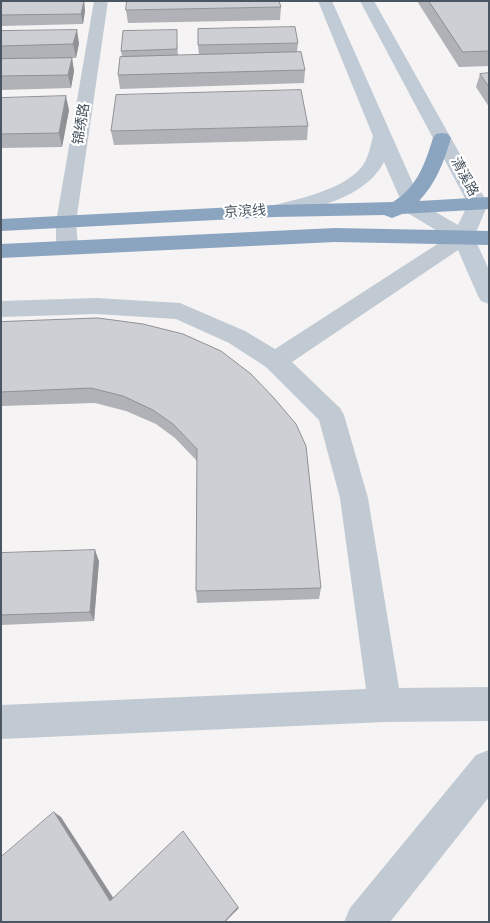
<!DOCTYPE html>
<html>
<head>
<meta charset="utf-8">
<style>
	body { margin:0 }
	#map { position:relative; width:490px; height:923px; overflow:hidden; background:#f5f3f3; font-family:"DejaVu Sans",sans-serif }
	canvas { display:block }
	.frame { position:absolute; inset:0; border:2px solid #4a5661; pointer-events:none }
</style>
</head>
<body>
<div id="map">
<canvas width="490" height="923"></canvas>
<div class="frame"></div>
</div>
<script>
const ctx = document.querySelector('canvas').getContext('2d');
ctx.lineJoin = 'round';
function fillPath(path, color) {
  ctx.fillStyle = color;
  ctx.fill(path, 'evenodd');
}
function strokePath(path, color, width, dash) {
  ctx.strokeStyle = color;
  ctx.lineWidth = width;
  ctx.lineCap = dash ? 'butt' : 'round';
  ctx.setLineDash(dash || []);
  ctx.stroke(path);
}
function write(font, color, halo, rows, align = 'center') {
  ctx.font = font + ' "DejaVu Sans","Noto Sans SC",sans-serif';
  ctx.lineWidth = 4.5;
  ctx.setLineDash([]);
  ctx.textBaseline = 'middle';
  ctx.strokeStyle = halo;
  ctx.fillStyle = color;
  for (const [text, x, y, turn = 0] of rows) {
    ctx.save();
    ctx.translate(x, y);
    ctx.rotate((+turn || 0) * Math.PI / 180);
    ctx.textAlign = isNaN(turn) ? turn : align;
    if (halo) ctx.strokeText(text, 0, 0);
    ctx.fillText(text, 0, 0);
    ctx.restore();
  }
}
fillPath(new Path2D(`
	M 94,1 L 108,1 L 76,222 L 78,247 L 75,252 L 67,254 L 59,252 L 56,247 L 56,222 Z
	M 463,230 L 470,232 L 474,237 L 470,242 L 292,362 L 340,408 L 344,415 L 368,498 L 399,688 L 489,687 L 489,721 L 385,722 L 1,739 L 1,705 L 366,689 L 340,498 L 319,420 L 266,367 L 229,343 L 176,319 L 96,314 L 1,317 L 1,301 L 96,298 L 180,303 L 245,331 L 275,349 L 456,232 Z
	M 489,750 L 489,797 L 390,922 L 344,922 L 350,908 L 476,755 Z`), '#c1cad2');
fillPath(new Path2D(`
	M 318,1 L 332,1 L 422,204 L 458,225 L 468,204 L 360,1 L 374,1 L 488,204 L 474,237 L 489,270 L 489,304 L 481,301 L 478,296 L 454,241 L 406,212 L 384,162 C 364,200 312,208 274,217 L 267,215 L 264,211 L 267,207 C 296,199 349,190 365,162 C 369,154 371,144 373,136 Z`), '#c1cbd6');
fillPath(new Path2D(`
	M 442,133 L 448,134 L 451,138 C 444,162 436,183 419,201 L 489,197 L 489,209 L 402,214 L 392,218 L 384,215 L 274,217 L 1,231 L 1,219 L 274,205 L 393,202 C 417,187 425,164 433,138 L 436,134 Z
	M 335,228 L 489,231 L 489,245 L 335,242 L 1,258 L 1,244 Z`), '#8ba5c1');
fillPath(new Path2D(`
	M 84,1 L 85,11 L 83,24 L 1,26 L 1,2 Z
	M 417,1 L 489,1 L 489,66 L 459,67 Z
	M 281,7 L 280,20 L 128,23 L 126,10 Z
	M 1,31 L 79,43 L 76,58 L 72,58 L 74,71 L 71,88 L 1,90 Z
	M 177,41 L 178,56 L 199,55 L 198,45 L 298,43 L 297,52 L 305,70 L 304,83 L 120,89 L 118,75 L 122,57 L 121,51 Z
	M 489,73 L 489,107 L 476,87 L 480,74 Z
	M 1,98 L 69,110 L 62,147 L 1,148 Z
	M 308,126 L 307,140 L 114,145 L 111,131 Z
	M 98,318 L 321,588 L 319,599 L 197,603 L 196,591 L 197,461 L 175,438 L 156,424 L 126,411 L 95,403 L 1,406 L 1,322 Z
	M 1,553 L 99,561 L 94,621 L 1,625 Z`), '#b0b2b7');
fillPath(new Path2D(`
	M 84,1 L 85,11 L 83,24 L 81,14 Z
	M 77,30 L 79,43 L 76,58 L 73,44 Z
	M 72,58 L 74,71 L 71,88 L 68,75 Z
	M 66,96 L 69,110 L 62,147 L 59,133 Z
	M 95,550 L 99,561 L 94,621 L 90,612 Z
	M 54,812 L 61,817 L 116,902 L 110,901 Z
	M 238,907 L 239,908 L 225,922 L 224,922 Z`), '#909195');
const building = new Path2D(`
	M 46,1 L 84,1 L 81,14 L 1,15 L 1,2 Z
	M 127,1 L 279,1 L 281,7 L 126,10 Z
	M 429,1 L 489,1 L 489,51 L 463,52 Z
	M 295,27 L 298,43 L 198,45 L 198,29 Z
	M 77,30 L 73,44 L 1,46 L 1,31 Z
	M 177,30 L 177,49 L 121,51 L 123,31 Z
	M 301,52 L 305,70 L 118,75 L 120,57 Z
	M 72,58 L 68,75 L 1,76 L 1,59 Z
	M 489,73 L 489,87 L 480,74 Z
	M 301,90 L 308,126 L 111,131 L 116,95 Z
	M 66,96 L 59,133 L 1,134 L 1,98 Z
	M 98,318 L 143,324 L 183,334 L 221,351 L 251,374 L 274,398 L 296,424 L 306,446 L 321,588 L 196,591 L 197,449 L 173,424 L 153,410 L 123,396 L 91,388 L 1,392 L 1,322 Z
	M 95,550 L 90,612 L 1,615 L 1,553 Z
	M 54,812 L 110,901 L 183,831 L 238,907 L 224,922 L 1,922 L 1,857 Z`);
fillPath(building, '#cdcfd5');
strokePath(building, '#909195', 1);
write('14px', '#4a5661', '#fff', [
	["锦绣路",82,124,-81],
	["清溪路",464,177,62],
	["京滨线",245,212,-3]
]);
</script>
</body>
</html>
